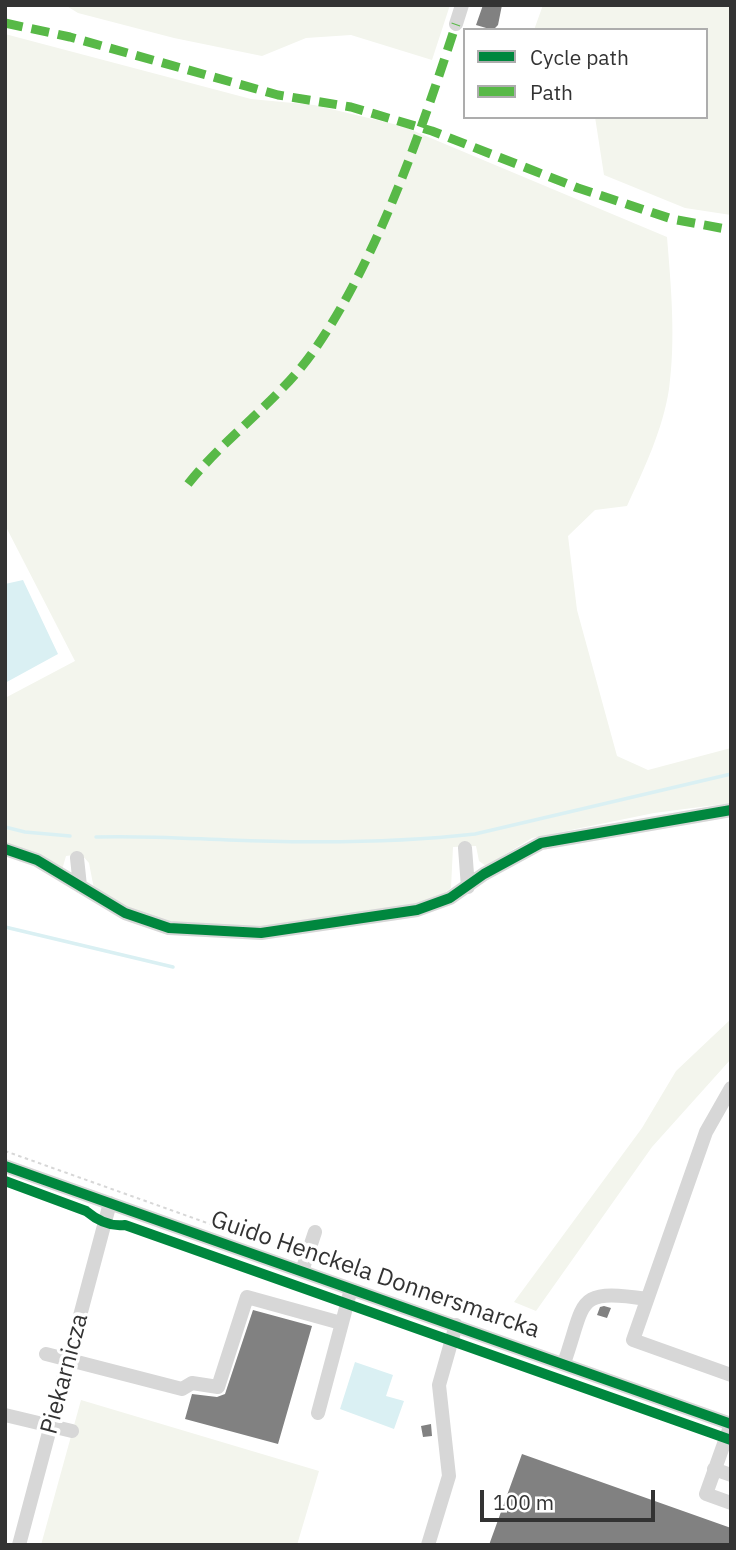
<!DOCTYPE html>
<html>
<head>
<meta charset="utf-8">
<style>
	body { margin:0 }
	#map { position:relative; width:736px; height:1550px; overflow:hidden; background:#fff; font-family:"IBM Plex Sans",sans-serif }
	canvas { display:block }
	.frame { position:absolute; inset:0; border:7px solid #333; pointer-events:none }
	.legend { position:absolute; left:463px; top:28px; width:245px; height:91px; box-sizing:border-box; background:#fff; border:2px solid #adadad; margin:0; padding:9px 12px; list-style:none; font-size:21px; color:#333 }
	.legend li { display:flex; align-items:center; gap:14px; height:35px }
	.legend b { width:35px; border:2px solid #adadad }
	.scale { position:absolute; left:480px; top:1490px; width:175px; height:32px; box-sizing:border-box; border:4px solid #333; border-top:0; padding-left:9px; font-size:21px; line-height:24px; white-space:nowrap; color:#333; -webkit-text-stroke:5px #fff; paint-order:stroke }
</style>
</head>
<body>
<div id="map">
<canvas width="736" height="1550"></canvas>
<div class="frame"></div>
<ul class="legend">
<li><b style="height:9px;background:#00873e"></b>Cycle path</li>
<li><b style="height:9px;background:#58b947"></b>Path</li>
</ul>
<div class="scale">100 m</div>
</div>
<script>
const ctx = document.querySelector('canvas').getContext('2d');
ctx.lineJoin = 'round';
function fillPath(path, color) {
  ctx.fillStyle = color;
  ctx.fill(path, 'evenodd');
}
function strokePath(path, color, width, dash) {
  ctx.strokeStyle = color;
  ctx.lineWidth = width;
  ctx.lineCap = dash ? 'butt' : 'round';
  ctx.setLineDash(dash || []);
  ctx.stroke(path);
}
function write(font, color, halo, rows, align = 'center') {
  ctx.font = font + ' "IBM Plex Sans",sans-serif';
  ctx.lineWidth = 7;
  ctx.setLineDash([]);
  ctx.textBaseline = 'middle';
  ctx.strokeStyle = halo;
  ctx.fillStyle = color;
  for (const [text, x, y, turn = 0] of rows) {
    ctx.save();
    ctx.translate(x, y);
    ctx.rotate((+turn || 0) * Math.PI / 180);
    ctx.textAlign = isNaN(turn) ? turn : align;
    if (halo) ctx.strokeText(text, 0, 0);
    ctx.fillText(text, 0, 0);
    ctx.restore();
  }
}
fillPath(new Path2D(`
	M 65,5 L 450,5 L 432,60 L 351,35 L 306,38 L 262,56 L 174,38 L 78,13 Z
	M 543,5 L 731,5 L 731,215 L 685,208 L 604,175 L 595,117 L 706,117 L 706,30 L 534,30 Z
	M 5,34 L 251,99 L 314,105 L 402,126 L 667,237 C 671,286 676,339 669,389 C 663,429 644,469 627,506 L 595,510 L 568,536 L 577,610 L 617,756 L 648,770 L 731,748 L 731,803 L 654,813 L 532,838 L 486,866 L 479,861 L 476,846 L 453,847 L 451,888 L 435,900 C 339,915 232,946 137,912 C 122,907 108,897 94,889 L 89,863 L 81,854 L 66,856 L 62,870 L 5,844 L 5,698 L 75,661 L 5,525 Z
	M 731,1019 L 731,1059 L 652,1147 L 536,1311 L 514,1302 L 642,1128 L 676,1071 Z
	M 81,1400 L 319,1471 L 297,1545 L 41,1545 Z`), '#f3f5ed');
fillPath(new Path2D(`
	M 23,580 L 58,654 L 5,683 L 5,584 Z
	M 355,1362 L 393,1375 L 386,1396 L 404,1401 L 394,1429 L 340,1409 Z`), '#daf0f3');
strokePath(new Path2D(`
	M 5,827 L 25,832 L 70,836
	M 96,837 C 151,835 206,840 262,841 C 333,843 404,842 475,834 L 731,774
	M 5,927 L 173,967`), '#daf0f3', 3.5);
fillPath(new Path2D(`
	M 483,5 L 502,5 L 498,25 L 493,30 L 476,25 Z
	M 604,1306 L 611,1308 L 607,1318 L 597,1315 L 600,1307 Z
	M 253,1310 L 312,1326 L 278,1444 L 185,1419 L 192,1394 L 217,1397 L 225,1394 Z
	M 431,1424 L 432,1436 L 423,1437 L 421,1426 Z
	M 522,1454 L 731,1528 L 731,1545 L 489,1545 Z`), '#818181');
strokePath(new Path2D(`
	M 5,1151 L 269,1245
	M 278,1248 L 288,1250 L 296,1246
	M 320,1257 L 328,1266`), '#d7d7d7', 2, [3.5, 3.5]);
strokePath(new Path2D(`
	M 456,24 L 462,5
	M 465,848 L 468,887
	M 5,849 L 37,860 L 125,913 L 169,928 L 261,933 L 417,910 L 450,898 L 484,874 L 541,843 L 731,810
	M 77,858 L 80,886
	M 731,1088 L 706,1132 L 633,1340 L 731,1375
	M 5,1166 L 731,1424
	M 302,1271 L 315,1232
	M 46,1354 L 182,1389 L 192,1383 L 218,1387 L 247,1297 L 341,1323
	M 564,1363 C 586,1301 574,1288 647,1299
	M 318,1413 L 351,1289
	M 5,1415 L 72,1431
	M 731,1424 L 706,1494 L 731,1503
	M 714,1469 L 731,1475
	M 19,1545 L 110,1203
	M 428,1545 L 449,1476 L 439,1385 L 456,1325`), '#d7d7d7', 14);
strokePath(new Path2D(`
	M 5,23 L 70,37 L 278,95 L 351,107 L 432,131 L 578,188 L 672,219 L 731,230
	M 188,484 C 226,436 280,400 315,349 C 378,258 422,129 456,24`), '#58b947', 9, [18, 9]);
strokePath(new Path2D(`
	M 5,849 L 37,860 L 125,913 L 169,928 L 261,933 L 417,910 L 450,898 L 484,874 L 541,843 L 731,810
	M 5,1166 L 731,1424
	M 5,1181 L 86,1211 C 98,1221 110,1227 125,1225 L 731,1440`), '#00873e', 10);
write('24px', '#333', '#fff', [
	["Guido Henckela Donnersmarcka",375,1275,19],
	["Piekarnicza",65,1374,-75]
]);
</script>
</body>
</html>
